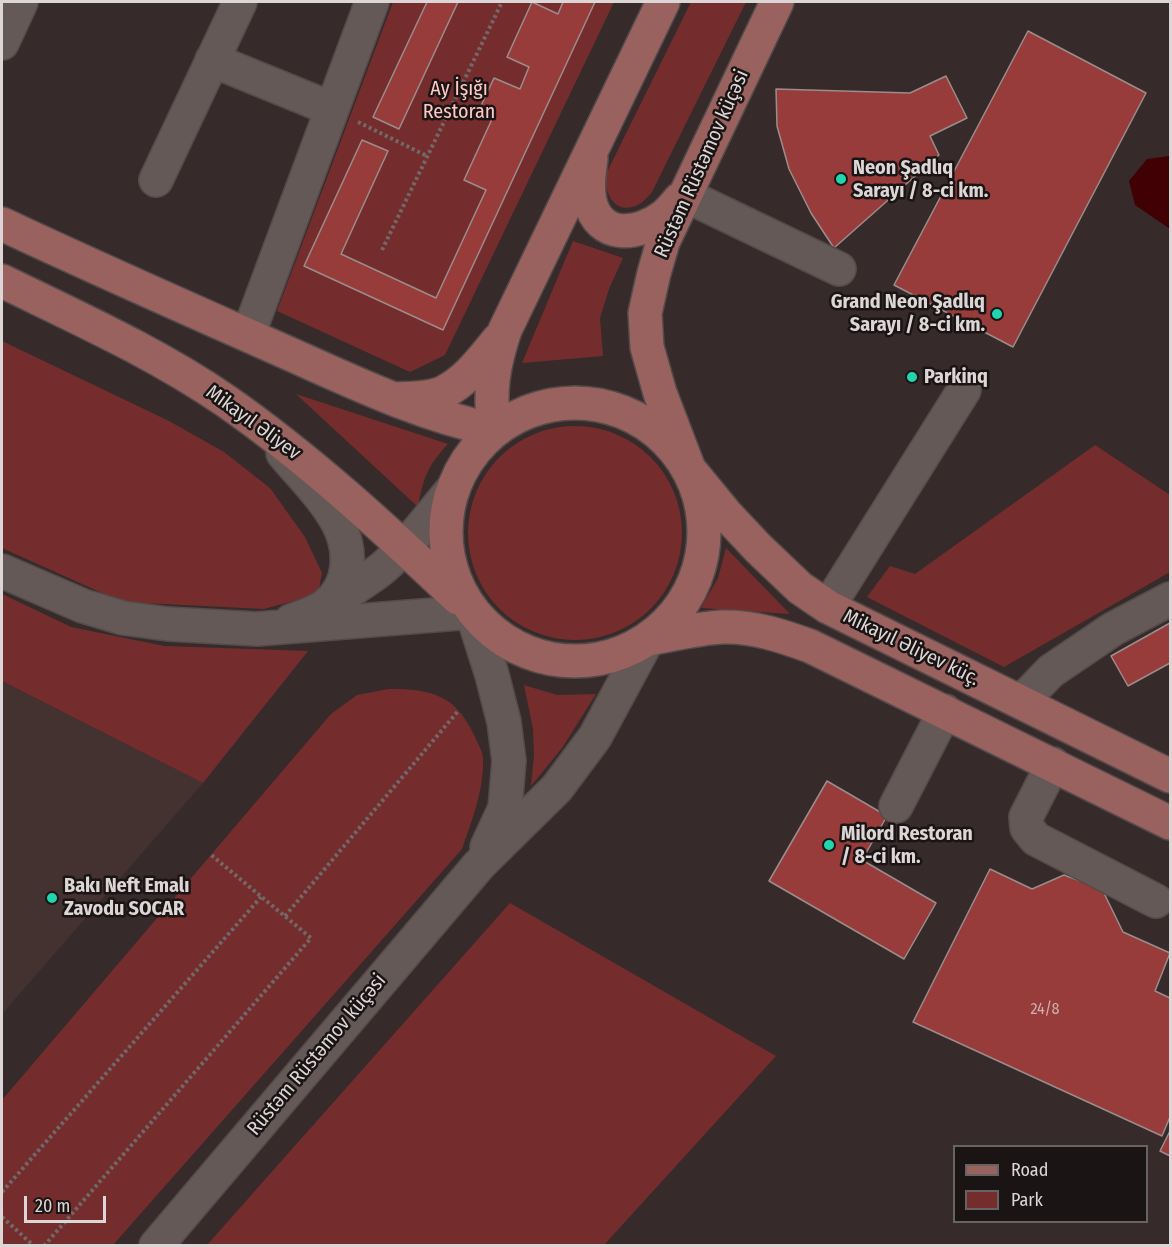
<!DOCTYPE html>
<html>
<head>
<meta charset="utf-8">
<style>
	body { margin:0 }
	#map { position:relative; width:1172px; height:1247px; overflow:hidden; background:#362b2a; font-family:"Fira Sans Condensed",sans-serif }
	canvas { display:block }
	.frame { position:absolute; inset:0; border:3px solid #ddd6d6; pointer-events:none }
	.legend { position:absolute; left:953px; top:1145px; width:195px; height:78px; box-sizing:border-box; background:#1a1514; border:2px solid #686262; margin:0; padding:8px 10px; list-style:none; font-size:18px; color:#ddd6d6 }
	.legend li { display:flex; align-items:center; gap:12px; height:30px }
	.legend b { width:30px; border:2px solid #686262 }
	.scale { position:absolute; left:24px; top:1196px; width:82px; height:27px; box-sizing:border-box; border:3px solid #ddd6d6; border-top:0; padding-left:8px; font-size:18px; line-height:21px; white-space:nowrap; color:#ddd6d6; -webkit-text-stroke:4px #1a1514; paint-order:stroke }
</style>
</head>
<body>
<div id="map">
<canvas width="1172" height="1247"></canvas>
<div class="frame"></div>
<ul class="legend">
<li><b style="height:8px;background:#99625f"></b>Road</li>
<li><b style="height:16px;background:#742d2c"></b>Park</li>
</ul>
<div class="scale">20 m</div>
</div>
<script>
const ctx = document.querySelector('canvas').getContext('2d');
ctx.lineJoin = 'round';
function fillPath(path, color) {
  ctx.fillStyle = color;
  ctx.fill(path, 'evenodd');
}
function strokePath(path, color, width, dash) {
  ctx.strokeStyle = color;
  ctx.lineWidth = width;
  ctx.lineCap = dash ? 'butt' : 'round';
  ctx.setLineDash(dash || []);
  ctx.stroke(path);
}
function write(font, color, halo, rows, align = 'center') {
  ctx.font = font + ' "Fira Sans Condensed",sans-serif';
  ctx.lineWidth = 5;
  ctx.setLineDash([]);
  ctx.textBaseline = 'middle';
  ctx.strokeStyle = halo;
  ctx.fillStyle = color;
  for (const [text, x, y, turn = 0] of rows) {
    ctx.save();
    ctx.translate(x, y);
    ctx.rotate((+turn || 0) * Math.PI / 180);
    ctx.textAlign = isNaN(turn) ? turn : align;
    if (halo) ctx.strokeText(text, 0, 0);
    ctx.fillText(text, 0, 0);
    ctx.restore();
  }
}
fillPath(new Path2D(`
	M 2,681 L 203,783 L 2,1014 Z`), '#443231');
fillPath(new Path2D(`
	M 393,2 L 614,2 L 445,355 L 410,372 L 277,311 Z
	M 691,2 L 746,2 L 652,192 C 647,198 641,205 632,207 C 612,212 604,190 606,174 Z
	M 573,241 L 623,258 L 609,289 L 600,318 L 603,356 L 522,363 Z
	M 2,341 L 169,421 L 224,452 L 270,488 L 305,537 L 322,573 L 319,589 L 304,598 L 264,609 L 122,602 L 2,548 Z
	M 296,394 L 448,444 C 428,465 423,478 418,507 Z
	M468 533a107 107 0 1 1 214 0a107 107 0 1 1-214 0Z
	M 1095,445 L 1170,495 L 1170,572 L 1004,667 L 867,597 L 890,566 L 915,574 Z
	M 726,548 L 790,614 L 701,608 L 718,578 Z
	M 2,594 L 71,627 L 164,646 L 308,651 L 203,783 L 2,681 Z
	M 524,685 L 557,695 L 596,694 L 562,748 L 531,786 L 534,755 L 533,729 Z
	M 389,689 C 432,689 456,695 475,737 C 478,744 483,752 483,759 C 484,790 472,820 462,849 L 113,1245 L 2,1245 L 2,1100 L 331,714 L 357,695 Z
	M 510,903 L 776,1056 L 604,1245 L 207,1245 Z`), '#742d2c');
fillPath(new Path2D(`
	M 1170,156 L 1170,229 L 1135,205 L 1129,181 L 1147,159 Z`), '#410004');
const building = new Path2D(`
	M 427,2 L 458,2 L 399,129 L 373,117 Z
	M 532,2 L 558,14 L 563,2 L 595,2 L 443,330 L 304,266 L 362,140 L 388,151 L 341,254 L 436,298 L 486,190 L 464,180 L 493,117 L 479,110 L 494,78 L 520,89 L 529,67 L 507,57 Z
	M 1028,31 L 1146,93 L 1013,347 L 894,285 Z
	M 946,76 L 967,118 L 930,136 L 939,155 L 834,248 L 811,213 L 789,169 L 777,126 L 776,89 L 910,93 Z
	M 1170,623 L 1170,663 L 1128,686 L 1111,656 Z
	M 827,781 L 887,816 L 862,860 L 936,903 L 904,959 L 769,881 Z
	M 990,869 L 1032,889 L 1064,875 L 1102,889 L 1123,932 L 1170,953 L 1155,991 L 1170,998 L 1170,1117 L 1162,1136 L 913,1022 Z
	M 1170,1131 L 1170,1156 L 1160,1151 Z`);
fillPath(building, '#983c3b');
strokePath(building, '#9a8d8c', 1.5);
const minor = new Path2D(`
	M 2,43 L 21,2
	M 212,60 L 332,109
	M 156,180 L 240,2
	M 685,195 L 839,269
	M 248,335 L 372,2
	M 283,453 C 301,475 324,497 338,523 C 352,550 352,586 325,606 C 315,613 302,617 291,621
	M 2,571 L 83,606 L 123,618 L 168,624 L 257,629 L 472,612 L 492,675 L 504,722 L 509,761 L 505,808 L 487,847
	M 330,603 C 349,591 369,580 385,566 C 410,544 430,516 451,491
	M 828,607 L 964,390
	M 1021,702 L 1051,671 L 1113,629 L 1170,599
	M 1053,764 L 1026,817 L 1027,828 L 1036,839 L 1156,901
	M 896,806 L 945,711
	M 156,1246 L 479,865 L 557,788 L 595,737 L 648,639`);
const major = new Path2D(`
	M 777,2 L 663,242 L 654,273 L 645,313 L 647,347 L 660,393 L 689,469 L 726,514 L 758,548 L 800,588 L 828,607 L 1170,776
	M 591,159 C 589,173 587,187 590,201 C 599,240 638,236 664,216 C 670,211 675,205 680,199
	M 2,224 C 91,266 182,306 272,346 C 345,378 416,414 494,430 C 489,392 493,366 505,330 L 663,2
	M 2,281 C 78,318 156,353 226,401 C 309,459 384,528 458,598
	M 396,399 C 411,398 430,399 444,392 C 467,381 483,358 499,339
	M446 532a129 129 0 1 1 258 0a129 129 0 1 1-258 0Z
	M 648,639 C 672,635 698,628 723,627 C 753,626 782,636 810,646 L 1170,823`);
strokePath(minor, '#534a4a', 36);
strokePath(major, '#534a4a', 36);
strokePath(new Path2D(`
	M 358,122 L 427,156
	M 382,250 L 502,2
	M 285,916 L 459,710
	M 2,1192 L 261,897
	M 2,1217 L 34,1246
	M 44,1246 L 311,938 L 210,854`), '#726868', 4, [3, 3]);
strokePath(minor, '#655958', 33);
strokePath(major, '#99625f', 33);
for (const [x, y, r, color] of [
	[841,179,6,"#22d5af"],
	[997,314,6,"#22d5af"],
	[912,377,6,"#22d5af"],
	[829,845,6,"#22d5af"],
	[52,898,6,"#22d5af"]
]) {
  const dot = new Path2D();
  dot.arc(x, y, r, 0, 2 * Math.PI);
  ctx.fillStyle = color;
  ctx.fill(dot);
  strokePath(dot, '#1a1514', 2);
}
write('16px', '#ccb0af', null, [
	["24/8",1045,1010]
]);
write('20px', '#fec9c5', '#1a1514', [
	["Ay İşığı",459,89],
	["Restoran",459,112]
]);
write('20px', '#ddd6d6', '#1a1514', [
	["Rüstəm Rüstəmov küçəsi",702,164,-66],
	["Mikayıl Əliyev",253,423,36],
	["Mikayıl Əliyev küç.",911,648,26],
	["Rüstəm Rüstəmov küçəsi",317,1055,-50]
]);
write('bold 20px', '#ddd6d6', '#1a1514', [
	["Neon Şadlıq",853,168],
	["Sarayı / 8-ci km.",853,191],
	["Grand Neon Şadlıq",985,302,"right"],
	["Sarayı / 8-ci km.",985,325,"right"],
	["Parkinq",924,377],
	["Milord Restoran",841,834],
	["/ 8-ci km.",841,857],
	["Bakı Neft Emalı",64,886],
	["Zavodu SOCAR",64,909]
], 'left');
</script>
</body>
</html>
